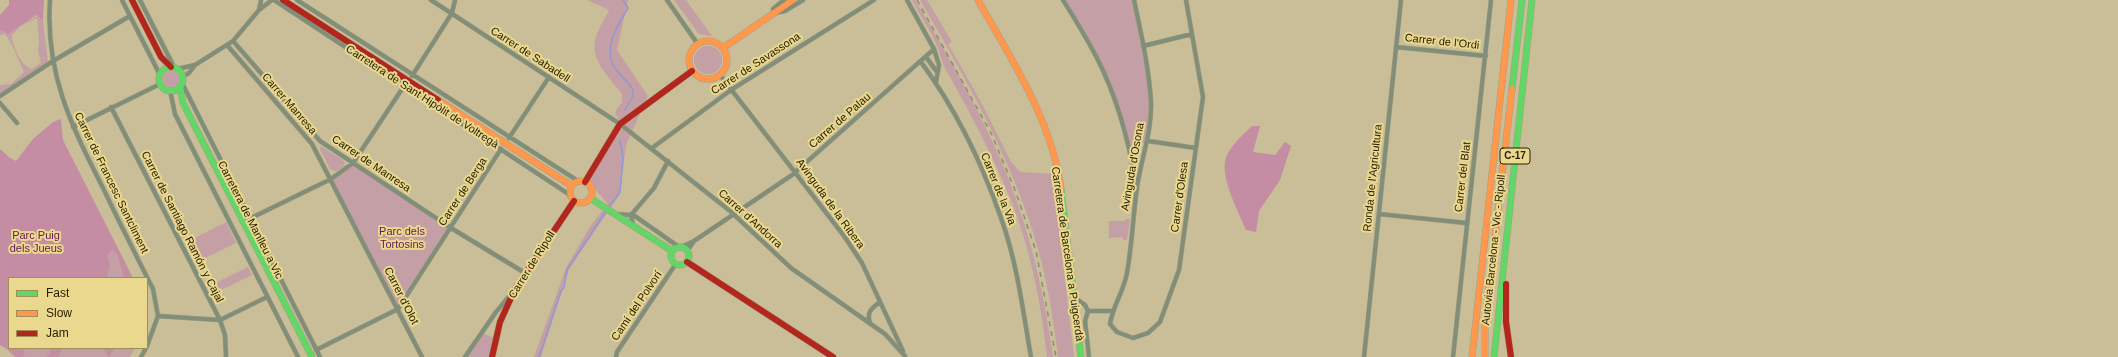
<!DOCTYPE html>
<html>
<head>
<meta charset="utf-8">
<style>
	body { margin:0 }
	#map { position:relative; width:2118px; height:357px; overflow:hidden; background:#c9be97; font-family:Helvetica,sans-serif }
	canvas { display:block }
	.legend { position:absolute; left:8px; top:277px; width:140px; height:72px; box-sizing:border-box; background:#ead88f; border:1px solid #9d8f57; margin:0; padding:5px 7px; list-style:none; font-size:12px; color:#292103 }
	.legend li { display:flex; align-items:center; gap:8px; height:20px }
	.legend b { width:20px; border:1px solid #9d8f57 }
</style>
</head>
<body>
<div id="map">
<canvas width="2118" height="357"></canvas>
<ul class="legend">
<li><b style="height:5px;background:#63d668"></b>Fast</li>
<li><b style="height:5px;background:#ff974d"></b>Slow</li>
<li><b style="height:5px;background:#b3261e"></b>Jam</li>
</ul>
</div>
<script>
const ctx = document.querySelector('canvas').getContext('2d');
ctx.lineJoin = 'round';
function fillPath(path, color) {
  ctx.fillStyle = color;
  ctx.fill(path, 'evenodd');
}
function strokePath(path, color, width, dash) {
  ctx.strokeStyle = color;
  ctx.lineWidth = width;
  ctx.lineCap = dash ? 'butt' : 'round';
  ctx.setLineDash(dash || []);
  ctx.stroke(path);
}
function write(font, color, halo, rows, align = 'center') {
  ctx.font = font + ' Helvetica,sans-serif';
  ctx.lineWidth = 4;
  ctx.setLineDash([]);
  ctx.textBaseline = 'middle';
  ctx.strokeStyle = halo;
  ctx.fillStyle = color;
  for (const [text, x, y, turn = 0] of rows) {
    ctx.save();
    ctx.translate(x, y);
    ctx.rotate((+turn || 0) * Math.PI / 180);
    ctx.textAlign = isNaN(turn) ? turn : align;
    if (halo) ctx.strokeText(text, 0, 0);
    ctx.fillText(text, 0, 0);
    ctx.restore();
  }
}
fillPath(new Path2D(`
	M 587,0 L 628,0 L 617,50 L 648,96 L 626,145 L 620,194 L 569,269 L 541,357 L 534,357 L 566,268 L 591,225 L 608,204 L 588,181 L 620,124 L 615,112 L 622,102 L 622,94 C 611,79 591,62 595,41 C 597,30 605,19 609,10 Z
	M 674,0 L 686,0 L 712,36 L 699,34 Z
	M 912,0 L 915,0 C 949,57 985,119 1009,180 C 1031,236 1045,297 1053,357 L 1047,357 C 1041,299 1028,237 1004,184 C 987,144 966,106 945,68 C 942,62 940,54 938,48 C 931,31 920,16 912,0 Z
	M 920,0 L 927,0 L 952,42 L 948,44 L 981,102 L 1011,162 L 1020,172 L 1054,174 L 1056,176 L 1060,211 L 1057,213 L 1074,357 L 1058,357 C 1053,315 1046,272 1033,232 C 1007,150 963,74 920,0 Z
	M 1063,0 L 1134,0 L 1151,102 L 1148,141 L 1129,147 L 1113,96 L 1098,59 Z
	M 39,15 L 43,20 L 48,62 L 0,93 L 0,85 L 11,84 L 24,72 L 11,43 L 5,34 L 0,35 L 0,30 L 8,34 ZM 37,18 L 39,41 L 38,51 L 41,63 L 31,69 C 21,65 12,46 12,35 L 20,27 Z
	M694 60a14 14 0 1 1 28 0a14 14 0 1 1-28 0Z
	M163 79a8 8 0 1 1 16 0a8 8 0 1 1-16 0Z
	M 321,146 L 343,160 L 345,163 L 343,167 L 336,171 L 330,169 L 320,149 Z
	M 353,163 L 451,228 L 398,309 L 331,179 Z
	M 1125,219 L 1130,219 L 1127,240 L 1123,240 L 1123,237 L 1109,238 L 1109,221 L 1125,221 Z
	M 226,222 L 236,243 L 197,262 L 187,242 Z
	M 112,250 L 117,255 L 124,278 L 107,278 L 110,265 L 108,255 Z
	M 248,267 L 252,275 L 213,294 L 209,286 Z
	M 482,333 L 496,339 L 492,357 L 465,357 Z
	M 12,348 L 58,348 L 53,357 L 23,357 Z
	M 63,348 L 102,348 L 104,352 L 112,355 L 114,348 L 135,348 L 130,357 L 58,357 Z`), '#c49fa6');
fillPath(new Path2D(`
	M 9,0 L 44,0 L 43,20 L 37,15 L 8,34 L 0,30 L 0,15 L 9,5 Z
	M 61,119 L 63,140 L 133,278 L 124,278 L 117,255 L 112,250 L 108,255 L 110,265 L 107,278 L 9,278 L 9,348 L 22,348 L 25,353 L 23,357 L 15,357 L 7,349 L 0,345 L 0,149 L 10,158 L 16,161 L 33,139 L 53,122 Z
	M 1252,126 L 1260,126 L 1253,152 L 1275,155 L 1285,142 L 1291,146 L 1280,180 L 1259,211 L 1256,232 L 1246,230 C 1239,213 1222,181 1225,163 C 1226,149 1243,135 1252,126 Z
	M 49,348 L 63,348 L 58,357 L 47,357 L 50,353 Z
	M 102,348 L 114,348 L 113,352 L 109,357 Z`), '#c48da3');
strokePath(new Path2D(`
	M 623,0 L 628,8 C 618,24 602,50 615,68 C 620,76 628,81 633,90 L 633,96 L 625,110
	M 608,208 L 620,192 L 623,157 L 620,141
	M 539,357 L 561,291 L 564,288 L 567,270 L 606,211`), '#9298d0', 1.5);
const street = new Path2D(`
	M 50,0 C 45,73 71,125 103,188 C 119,222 136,255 153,289 L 158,316 L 147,346
	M 122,0 L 160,75
	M 140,0 L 174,67
	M 274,0 L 570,195
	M 297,0 L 578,181
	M 431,0 L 620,124 L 730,211 L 791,268 L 885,334 L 905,356
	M 667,0 L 697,43
	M 784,0 L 773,9 L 774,13 L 785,11 L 803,0
	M 907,0 L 934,49 L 939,65 L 936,82
	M 1063,0 C 1075,19 1087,39 1097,58 C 1117,97 1129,142 1136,184
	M 1134,0 C 1141,33 1149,68 1151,102 C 1152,133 1141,158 1137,188 C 1133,216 1132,245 1127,273 C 1124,291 1113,305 1110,324 L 1117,332 L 1133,338 L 1148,333 L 1160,322 L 1179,270 L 1203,97 L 1186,0
	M 259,10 L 261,0
	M 233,41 L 320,141 L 451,228 L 525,273
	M 227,45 L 312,144 L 422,357
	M 1143,46 L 1192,34
	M 1396,47 L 1486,56
	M 926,57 L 937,72
	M 921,62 C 955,108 982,163 1001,218 C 1017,262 1023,311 1031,357
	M 177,69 L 195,65
	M 720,75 L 844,236 L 862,263 L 903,351
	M 412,76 L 452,13 L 455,0
	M 182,77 L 189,73 L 195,65 L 233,41 L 259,10 L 272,0
	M 182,83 L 320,357
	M 170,90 L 175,114 L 298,357
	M 0,96 L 53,61 L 130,16
	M 0,103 L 17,123
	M 111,107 L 220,320 L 225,335 L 226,357
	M 73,127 L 160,84
	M 509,138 L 549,77
	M 1148,141 L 1196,148
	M 652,148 L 731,90 L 874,0
	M 615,214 L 631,215 L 633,226
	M 632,214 L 679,247
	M 1379,214 L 1466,223
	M 631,215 L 654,188 L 668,161
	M 249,219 L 331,179 L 353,163 L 404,86
	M 681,247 L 694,241 L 792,175 L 934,49
	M 687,251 L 694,241
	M 1075,298 L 1085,305 L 1088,311
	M 1088,311 L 1085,321 L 1089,357
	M 1088,311 L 1112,311
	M 158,316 L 220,320 L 267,297
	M 870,323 C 866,312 872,308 880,302
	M 316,350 L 398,309 L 501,149
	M 141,357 L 146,348
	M 465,357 L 496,312 L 511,294
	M 616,357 L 617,352 L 675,265
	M 1364,357 L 1401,0
	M 1453,357 L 1491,0`);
const fast = new Path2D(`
	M159 79a12 12 0 1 1 24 0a12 12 0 1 1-24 0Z
	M 180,86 L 183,103 L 312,357
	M 1512,89 L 1522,0
	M 1061,189 L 1081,357
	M 590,198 L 672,251
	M671 256a9 9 0 1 1 18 0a9 9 0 1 1-18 0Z
	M 1494,357 L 1532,0`);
const slow = new Path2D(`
	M 978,0 C 1011,59 1052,120 1061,189
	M689 60a19 19 0 1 1 38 0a19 19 0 1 1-38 0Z
	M 723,48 L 793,0
	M 438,100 L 572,186
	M570 192a11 11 0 1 1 22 0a11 11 0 1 1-22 0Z
	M 1472,357 L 1511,0
	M 1485,357 L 1485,321 L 1512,89`);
const jam = new Path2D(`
	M 132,0 L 161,57 L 171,67
	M 283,0 L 438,100
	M 585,182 L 620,124 L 692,71
	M 687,262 L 833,357
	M 1506,284 L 1506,322 L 1511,357
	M 492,357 L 500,322 L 515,289 L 574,201`);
strokePath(street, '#a89f80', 5);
strokePath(fast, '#a89f80', 7);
strokePath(slow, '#a89f80', 7);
strokePath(jam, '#a89f80', 7);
strokePath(street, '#818f7a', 4);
strokePath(fast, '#63d668', 6);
strokePath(slow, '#ff974d', 6);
strokePath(jam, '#b3261e', 6);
strokePath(new Path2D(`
	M 917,0 L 991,133 L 1015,190 L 1036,251 L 1056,357`), '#888e78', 1.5, [5, 5]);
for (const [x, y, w] of [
	[1515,156,30]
]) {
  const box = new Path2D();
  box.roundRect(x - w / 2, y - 8, w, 16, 3);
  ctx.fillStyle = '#ead88f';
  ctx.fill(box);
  strokePath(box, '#292103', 1);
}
write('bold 10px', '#292103', null, [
	["C-17",1515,156]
]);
write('11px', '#292103', '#ead88f', [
	["Carrer de l'Ordi",1442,42,6],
	["Carrer de Sabadell",530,55,33],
	["Carrer de Savassona",756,64,-33],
	["Carretera de Sant Hipòlit de Voltregà",422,97,33],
	["Carrer Manresa",289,104,49],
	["Carrer de Palau",840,121,-41],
	["Carrer de Manresa",371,164,34],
	["Avinguda d'Osona",1133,167,-80],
	["Carrer del Blat",1463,177,-83],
	["Ronda de l'Agricultura",1373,178,-84],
	["Carrer de Francesc Santcliment",111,183,64],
	["Carrer de la Via",998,189,68],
	["Carrer de Berga",463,192,-57],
	["Carrer d'Olesa",1180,197,-82],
	["Avinguda de la Ribera",830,204,54],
	["Carrer d'Andorra",750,219,42],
	["Carretera de Manlleu a Vic",250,220,63],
	["Carrer de Santiago Ramón y Cajal",182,227,63],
	["Autovia Barcelona - Vic - Ripoll",1494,250,-84],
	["Carretera de Barcelona a Puigcerdà",1067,254,82],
	["Carrer de Ripoll",532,265,-58],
	["Carrer d'Olot",401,296,63],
	["Camí del Polvorí",637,306,-56]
]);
write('11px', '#68155a', '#ead88f', [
	["Parc dels",402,232],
	["Tortosins",402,245],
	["Parc Puig",36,236],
	["dels Jueus",36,249]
]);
</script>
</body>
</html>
